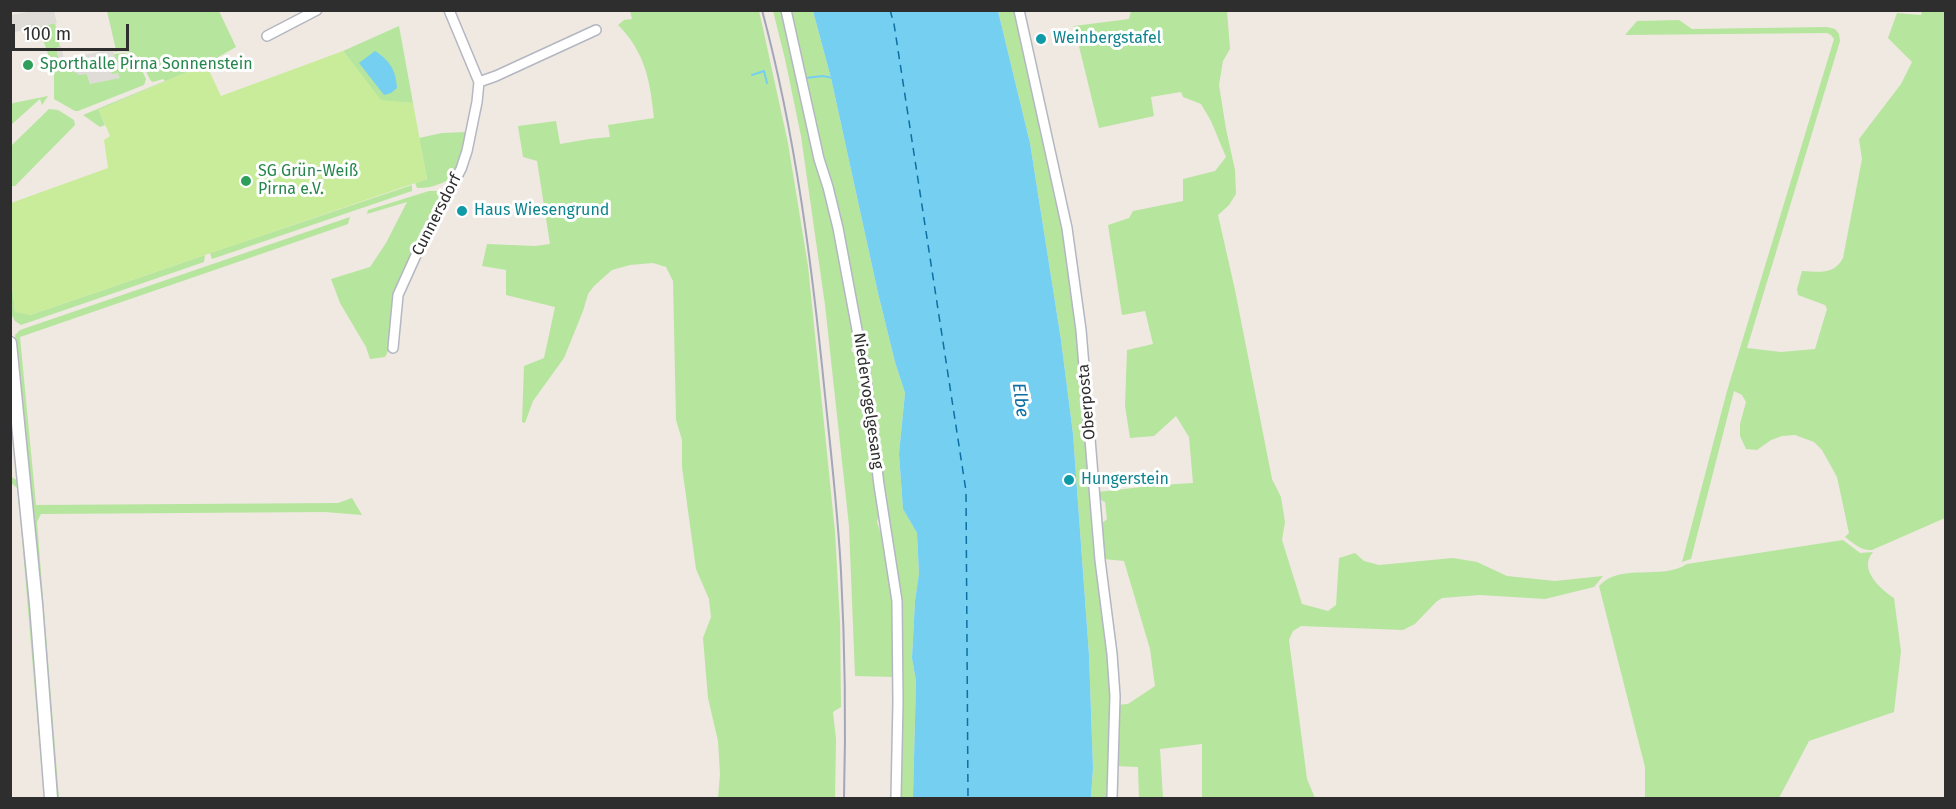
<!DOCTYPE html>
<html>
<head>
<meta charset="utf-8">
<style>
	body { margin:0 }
	#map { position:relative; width:1956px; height:809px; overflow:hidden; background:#efe9e1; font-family:"Fira Sans",sans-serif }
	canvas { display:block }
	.frame { position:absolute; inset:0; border:12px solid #2e2e2e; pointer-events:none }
	.scale { position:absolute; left:12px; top:24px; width:117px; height:27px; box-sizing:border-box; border:3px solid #2e2e2e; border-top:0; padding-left:8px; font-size:18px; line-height:21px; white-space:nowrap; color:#2e2e2e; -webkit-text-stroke:4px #fff; paint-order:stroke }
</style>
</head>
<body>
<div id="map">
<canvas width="1956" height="809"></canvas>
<div class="frame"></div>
<div class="scale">100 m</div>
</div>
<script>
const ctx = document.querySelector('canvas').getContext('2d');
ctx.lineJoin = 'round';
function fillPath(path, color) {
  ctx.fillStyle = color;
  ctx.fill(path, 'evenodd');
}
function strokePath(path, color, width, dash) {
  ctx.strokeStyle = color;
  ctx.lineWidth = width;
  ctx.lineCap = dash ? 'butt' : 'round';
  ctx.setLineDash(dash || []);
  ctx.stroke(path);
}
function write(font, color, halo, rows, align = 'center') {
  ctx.font = font + ' "Fira Sans",sans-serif';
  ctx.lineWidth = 6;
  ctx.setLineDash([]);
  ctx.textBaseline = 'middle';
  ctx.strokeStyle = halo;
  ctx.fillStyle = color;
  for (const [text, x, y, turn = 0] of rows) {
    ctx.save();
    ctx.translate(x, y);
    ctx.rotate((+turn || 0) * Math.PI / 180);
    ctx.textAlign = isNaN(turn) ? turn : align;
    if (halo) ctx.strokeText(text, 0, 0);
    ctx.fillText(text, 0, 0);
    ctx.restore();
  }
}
fillPath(new Path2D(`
	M 107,11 L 219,11 L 236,47 L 206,64 L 99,110 L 105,125 L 100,127 L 83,115 L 165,81 L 163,79 L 153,82 L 151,81 C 141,63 139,47 114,52 L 116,50 Z
	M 630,11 L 759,11 L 762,24 L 788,143 L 808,266 L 835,532 L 840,621 L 841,707 L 833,712 L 836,739 L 835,798 L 718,798 L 720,774 L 718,741 L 708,698 L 703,638 L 711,617 L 709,599 L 696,569 L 682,467 L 682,440 L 676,420 L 673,281 L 666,267 L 653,263 L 630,265 L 612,270 L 594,286 L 588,294 L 583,311 L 564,358 L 533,401 L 525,423 L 522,422 L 524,366 L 544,358 L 555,307 L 506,295 L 506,270 L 482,266 L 487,244 L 535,246 L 550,244 L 537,161 L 523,157 L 518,126 L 556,121 L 560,144 L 589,139 L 610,137 L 608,125 L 654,118 C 650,80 645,52 618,25 L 624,20 L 632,19 Z
	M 773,11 L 783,11 L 836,234 L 856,346 L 851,348 L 852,352 L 857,353 L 864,378 L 879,515 L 877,522 L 883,540 L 894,603 L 894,677 L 855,676 L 849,526 L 825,305 L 801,136 L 785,59 Z
	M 788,11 L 813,11 L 831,78 L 878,293 L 895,362 L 905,393 L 899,454 L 903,509 L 917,533 L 919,575 L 915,601 L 912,658 L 916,681 L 913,798 L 898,798 L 899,787 L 901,784 L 902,726 L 888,533 L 868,365 L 841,227 L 822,158 Z
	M 998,11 L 1016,11 L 1069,256 L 1109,651 L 1112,697 L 1110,798 L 1091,798 L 1093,768 L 1089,655 L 1073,434 L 1061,340 L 1030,143 Z
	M 1131,11 L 1227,11 L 1230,49 L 1223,61 L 1219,85 L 1226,129 L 1235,170 L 1236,194 L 1229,205 L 1218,215 L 1235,290 L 1272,479 L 1281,497 L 1285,522 L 1282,540 L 1302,604 L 1328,611 L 1336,605 L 1339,558 L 1355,553 L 1364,561 L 1379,565 L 1453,558 L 1477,562 L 1507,576 L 1555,581 L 1603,576 L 1594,587 L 1545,599 L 1480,595 L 1442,598 L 1436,602 L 1415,624 L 1403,630 L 1301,626 L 1293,631 L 1289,640 L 1307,779 L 1315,798 L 1202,798 L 1202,744 L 1160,749 L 1163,798 L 1139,798 L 1138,767 L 1115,766 L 1117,705 L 1128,704 L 1155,686 L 1150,649 L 1124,561 L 1103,559 L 1100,525 L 1107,519 L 1105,502 L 1097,498 L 1098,492 L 1159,485 L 1193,483 L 1189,437 L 1176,416 L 1154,436 L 1130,438 L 1125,406 L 1127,350 L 1153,344 L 1145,311 L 1122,315 L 1108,225 L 1129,218 L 1133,211 L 1183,201 L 1183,179 L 1215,171 L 1226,157 L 1211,121 L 1201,104 L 1183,97 L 1181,92 L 1151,97 L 1154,116 L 1099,128 L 1074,26 L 1129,19 Z
	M 1922,11 L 1946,11 L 1945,518 L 1872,550 C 1862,551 1854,544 1845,537 L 1849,533 L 1837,477 L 1822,450 L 1814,442 L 1795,435 L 1782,436 L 1771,440 L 1757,450 L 1746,449 L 1740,436 L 1740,424 L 1746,402 L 1742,395 L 1734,391 L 1691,559 L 1682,562 L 1727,391 L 1834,39 L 1831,35 L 1827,33 L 1625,35 L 1637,21 L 1679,20 L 1692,29 L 1827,27 L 1835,29 L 1839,34 L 1840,41 L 1747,348 L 1781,352 L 1815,349 L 1827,309 L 1825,305 L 1798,295 L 1797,289 L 1802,271 C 1819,272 1834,275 1843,258 L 1862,159 L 1859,139 L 1901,84 L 1912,62 L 1888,38 L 1897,13 L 1921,15 Z
	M 55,23 L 60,47 L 56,48 L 59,60 L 50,61 L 45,45 L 36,27 Z
	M 399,26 L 413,103 L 381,101 L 343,51 Z
	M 125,53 L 137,60 L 146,79 L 144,85 L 78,111 L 75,111 L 54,99 L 54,66 L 69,67 L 74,72 L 87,74 L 90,84 L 112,74 L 110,71 L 115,60 L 114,54 Z
	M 48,96 L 42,105 L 40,99 L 11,125 L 11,105 L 13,103 Z
	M 49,109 L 58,110 L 74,120 L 75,125 L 15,186 L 11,186 L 11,146 Z
	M 467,132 L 463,152 L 453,178 C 443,183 429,189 417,188 L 415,183 L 427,179 L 419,138 L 442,133 Z
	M 412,185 L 412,191 L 406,193 L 212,259 L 210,253 Z
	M 429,191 L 439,191 L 442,195 L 441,202 C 427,228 402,266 395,294 C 390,315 397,339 385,357 L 370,359 L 366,347 L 340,303 L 331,279 L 370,267 L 386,243 L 407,202 L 367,214 L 368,210 Z
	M 350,217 L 348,224 L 20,337 L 36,505 L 338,503 L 352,498 L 362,515 L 325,512 L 41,514 L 37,522 L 59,798 L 55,798 L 15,335 L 20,330 Z
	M 205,255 L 204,262 L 21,325 L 15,321 L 12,316 L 10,265 L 15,311 L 30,315 Z
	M 10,476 L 20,482 L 48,798 L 44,798 L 20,515 L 17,488 L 11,483 Z
	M 1843,540 L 1860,553 L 1873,552 C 1858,569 1880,589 1894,598 L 1901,651 L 1894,712 L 1809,741 L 1779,798 L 1645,798 L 1645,767 L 1599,586 C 1621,562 1661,581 1687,564 Z`), '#b6e59e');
fillPath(new Path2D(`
	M 343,51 L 381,100 L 413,103 L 427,179 L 30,315 L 15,312 L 10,265 L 11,203 L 108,168 L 104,140 L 110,136 L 99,110 L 206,64 L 221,96 Z`), '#c9ec9a');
fillPath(new Path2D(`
	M 33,11 L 54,11 L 57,23 L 11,33 L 11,15 Z
	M 61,46 L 64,59 L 113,49 L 115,60 L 110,71 L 112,74 L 118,73 L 120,78 L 90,84 L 87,74 L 79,75 L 69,67 L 61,68 L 59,65 L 52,69 L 50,61 L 59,60 L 56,48 Z`), '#dfdcd8');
fillPath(new Path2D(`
	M 813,11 L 998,11 L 1030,143 L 1061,340 L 1073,434 L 1089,655 L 1093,768 L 1091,798 L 913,798 L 916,681 L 912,658 L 915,601 L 919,574 L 917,533 L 903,509 L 899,454 L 905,393 L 895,362 L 878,293 L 831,78 Z
	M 375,51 C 390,61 396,70 397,88 L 391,93 L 384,95 L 359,63 Z`), '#75cff0');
strokePath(new Path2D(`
	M 752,75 L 764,71 L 767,83
	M 806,78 L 823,76 L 833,78`), '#75cff0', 2);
strokePath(new Path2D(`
	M 890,10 L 894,24 L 966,491 L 968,798`), '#0d6fa3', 1.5, [8, 6]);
const minor = new Path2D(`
	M 786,10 L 819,159 L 828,187 L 838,228 L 866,378 L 879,485 L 897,601 L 898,702 L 896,798
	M 1019,10 L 1067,228 L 1081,330 L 1100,560 L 1112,654 L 1115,696 L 1112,798
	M 267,36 L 317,10
	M 479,82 L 496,76 L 596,30
	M 393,348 L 398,295 L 417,253 L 461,169 L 467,151 L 477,102 L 479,82 L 449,10`);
const secondary = new Path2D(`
	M 10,343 L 36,604 L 51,798`);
strokePath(minor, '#b4b7c1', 12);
strokePath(secondary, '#b4b7c1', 15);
strokePath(minor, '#fff', 9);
strokePath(secondary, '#fff', 12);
strokePath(new Path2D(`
	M 762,10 C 796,137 812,265 825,395 C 831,454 838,513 841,572 C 845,647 846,723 844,798`), '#a3a6b8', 2);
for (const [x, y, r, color] of [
	[1041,39,6,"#0f9aa8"],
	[28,65,6,"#2e9e5b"],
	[246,181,6,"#2e9e5b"],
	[462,211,6,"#0f9aa8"],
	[1069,480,6,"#0f9aa8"]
]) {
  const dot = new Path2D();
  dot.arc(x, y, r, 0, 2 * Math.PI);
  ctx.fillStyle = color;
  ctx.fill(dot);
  strokePath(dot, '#fff', 2);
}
write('16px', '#0d838f', '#fff', [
	["Weinbergstafel",1053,39],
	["Haus Wiesengrund",474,211],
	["Hungerstein",1081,480]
], 'left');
write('16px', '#27864d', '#fff', [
	["Sporthalle Pirna Sonnenstein",40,65],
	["SG Grün-Weiß",258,172],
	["Pirna e.V.",258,190]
], 'left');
write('16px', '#2e2e2e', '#fff', [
	["Cunnersdorf",437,215,-63],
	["Niedervogelgesang",868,401,82],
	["Oberposta",1087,402,-95]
]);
write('italic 18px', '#0d6fa3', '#fff', [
	["Elbe",1020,400,82]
]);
</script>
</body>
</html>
